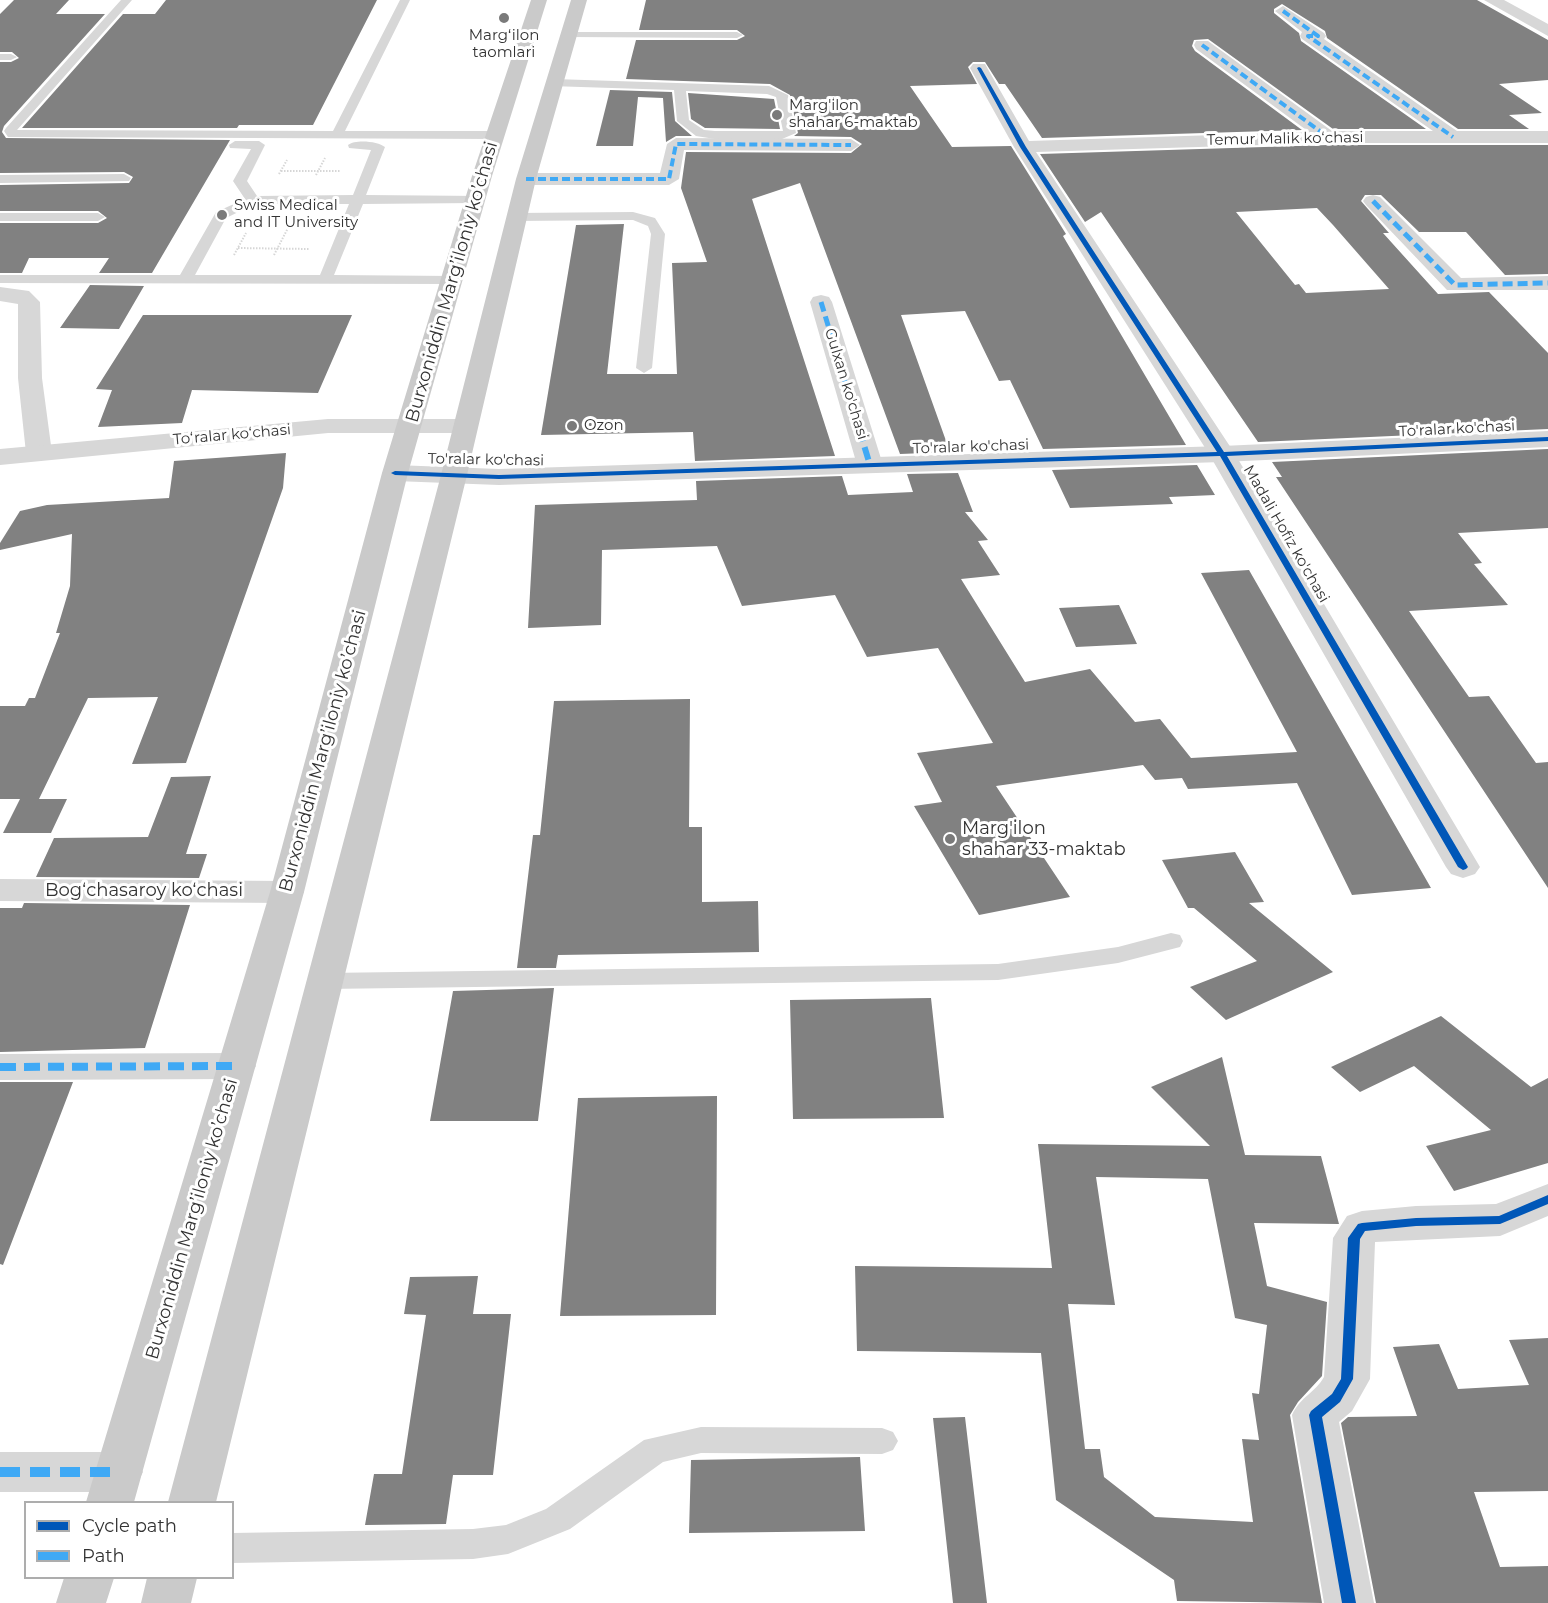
<!DOCTYPE html>
<html>
<head>
<meta charset="utf-8">
<style>
	body { margin:0 }
	#map { position:relative; width:1548px; height:1603px; overflow:hidden; background:#fff; font-family:Montserrat,sans-serif }
	canvas { display:block }
	.legend { position:absolute; left:24px; top:1501px; width:210px; height:78px; box-sizing:border-box; background:#fff; border:2px solid #adadad; margin:0; padding:8px 10px; list-style:none; font-size:18px; color:#333 }
	.legend li { display:flex; align-items:center; gap:12px; height:30px }
	.legend b { width:30px; border:2px solid #adadad }
</style>
</head>
<body>
<div id="map">
<canvas width="1548" height="1603"></canvas>
<ul class="legend">
<li><b style="height:8px;background:#0057b8"></b>Cycle path</li>
<li><b style="height:8px;background:#3fa9f5"></b>Path</li>
</ul>
</div>
<script>
const ctx = document.querySelector('canvas').getContext('2d');
ctx.lineJoin = 'round';
function fillPath(path, color) {
  ctx.fillStyle = color;
  ctx.fill(path, 'evenodd');
}
function strokePath(path, color, width, dash) {
  ctx.strokeStyle = color;
  ctx.lineWidth = width;
  ctx.lineCap = dash ? 'butt' : 'round';
  ctx.setLineDash(dash || []);
  ctx.stroke(path);
}
function write(font, color, halo, rows, align = 'center') {
  ctx.font = font + ' Montserrat,sans-serif';
  ctx.lineWidth = 6;
  ctx.setLineDash([]);
  ctx.textBaseline = 'middle';
  ctx.strokeStyle = halo;
  ctx.fillStyle = color;
  for (const [text, x, y, turn = 0] of rows) {
    ctx.save();
    ctx.translate(x, y);
    ctx.rotate((+turn || 0) * Math.PI / 180);
    ctx.textAlign = isNaN(turn) ? turn : align;
    if (halo) ctx.strokeText(text, 0, 0);
    ctx.fillText(text, 0, 0);
    ctx.restore();
  }
}
fillPath(new Path2D(`
	M 14,0 L 69,0 L 56,14 L 105,14 L 4,126 L 2,132 L 6,138 L 230,140 L 152,273 L 99,273 L 109,258 L 29,258 L 22,273 L 0,273 L 0,223 L 98,223 L 107,218 L 98,211 L 0,211 L 0,185 L 129,183 L 133,177 L 124,172 L 0,173 L 0,62 L 11,62 L 19,58 L 12,52 L 0,52 L 0,14 Z
	M 166,0 L 377,0 L 313,125 L 239,125 L 237,128 L 22,128 L 123,14 L 155,14 Z
	M 646,0 L 1477,0 L 1548,40 L 1548,80 L 1499,84 L 1542,113 L 1509,115 L 1529,129 L 1458,129 L 1327,38 L 1325,31 L 1282,4 L 1274,9 L 1274,13 L 1299,33 L 1301,41 L 1426,129 L 1333,129 L 1208,39 L 1194,40 L 1192,46 L 1195,51 L 1302,130 L 1042,138 L 1005,84 L 999,84 L 985,62 L 973,62 L 968,67 L 977,84 L 910,86 L 952,147 L 1011,146 L 1066,234 L 1063,236 L 1186,445 L 1043,449 L 1010,380 L 999,381 L 965,311 L 901,315 L 950,452 L 900,454 L 800,183 L 752,199 L 835,456 L 695,461 L 693,432 L 541,435 L 576,225 L 624,224 L 607,374 L 677,374 L 672,263 L 707,262 L 681,188 L 686,152 L 851,153 L 862,144 L 851,137 L 794,136 L 798,133 L 790,95 L 770,84 L 626,79 L 636,40 L 737,40 L 745,36 L 737,30 L 639,30 Z
	M 610,90 L 672,92 L 675,121 L 692,136 L 676,136 L 666,142 L 663,98 L 638,97 L 633,146 L 596,146 Z
	M 688,93 L 774,99 L 780,129 L 705,128 L 691,119 Z
	M 1328,145 L 1548,145 L 1548,274 L 1505,275 L 1466,232 L 1419,232 L 1381,195 L 1365,195 L 1361,201 L 1389,233 L 1383,233 L 1438,294 L 1489,292 L 1548,353 L 1548,429 L 1258,442 L 1101,212 L 1085,222 L 1040,154 ZM 1317,208 L 1333,225 L 1389,289 L 1306,293 L 1299,284 L 1295,285 L 1236,212 Z
	M 90,285 L 144,286 L 119,329 L 60,328 Z
	M 143,315 L 352,315 L 318,393 L 192,390 L 182,423 L 98,427 L 112,390 L 96,389 Z
	M 1548,449 L 1548,528 L 1458,533 L 1482,563 L 1474,564 L 1508,605 L 1409,611 L 1469,697 L 1489,696 L 1536,763 L 1548,762 L 1548,888 L 1276,477 L 1282,477 L 1272,462 Z
	M 286,453 L 283,488 L 186,763 L 132,764 L 158,697 L 88,698 L 39,799 L 67,799 L 51,833 L 3,833 L 20,799 L 0,799 L 0,706 L 25,706 L 29,698 L 35,698 L 60,633 L 56,633 L 70,586 L 72,534 L 0,550 L 0,543 L 20,511 L 47,505 L 169,498 L 174,461 Z
	M 1197,465 L 1215,495 L 1169,497 L 1173,504 L 1070,508 L 1052,470 Z
	M 958,473 L 973,512 L 965,512 L 988,540 L 978,541 L 1000,575 L 961,579 L 1025,682 L 1090,669 L 1135,722 L 1160,719 L 1191,758 L 1297,752 L 1201,573 L 1249,570 L 1431,888 L 1352,895 L 1297,783 L 1188,789 L 1182,778 L 1155,780 L 1143,765 L 996,786 L 1070,897 L 979,915 L 914,806 L 942,802 L 917,753 L 993,743 L 938,648 L 867,657 L 835,595 L 742,606 L 717,546 L 602,550 L 601,625 L 528,628 L 535,505 L 697,500 L 696,481 L 842,476 L 848,495 L 913,492 L 907,474 Z
	M 1119,605 L 1137,644 L 1076,647 L 1059,608 Z
	M 690,699 L 689,827 L 702,827 L 702,902 L 758,901 L 759,952 L 558,955 L 556,968 L 517,968 L 533,835 L 540,835 L 554,701 Z
	M 211,776 L 186,854 L 207,854 L 199,878 L 36,877 L 54,838 L 148,837 L 171,777 Z
	M 1235,852 L 1264,902 L 1249,903 L 1333,972 L 1226,1020 L 1190,987 L 1257,961 L 1194,908 L 1188,908 L 1162,860 Z
	M 24,903 L 190,905 L 145,1048 L 0,1052 L 0,908 L 22,908 Z
	M 554,988 L 538,1121 L 430,1121 L 453,991 Z
	M 931,998 L 944,1118 L 793,1119 L 790,1000 Z
	M 1441,1016 L 1531,1087 L 1548,1078 L 1548,1163 L 1454,1191 L 1426,1146 L 1491,1130 L 1414,1066 L 1360,1092 L 1331,1067 Z
	M 1222,1057 L 1245,1155 L 1321,1156 L 1339,1224 L 1254,1223 L 1267,1286 L 1327,1302 L 1322,1376 L 1298,1402 L 1290,1415 L 1322,1603 L 1177,1601 L 1174,1580 L 1056,1500 L 1041,1353 L 857,1351 L 855,1266 L 1052,1268 L 1038,1144 L 1210,1146 L 1151,1087 ZM 1096,1177 L 1208,1179 L 1235,1318 L 1267,1325 L 1259,1394 L 1252,1393 L 1259,1440 L 1242,1439 L 1253,1522 L 1155,1517 L 1104,1477 L 1100,1449 L 1085,1449 L 1068,1304 L 1115,1305 Z
	M 0,1082 L 73,1082 L 3,1265 L 0,1264 Z
	M 717,1096 L 716,1315 L 560,1316 L 578,1098 Z
	M 478,1276 L 473,1314 L 511,1314 L 493,1475 L 453,1475 L 446,1524 L 365,1525 L 374,1474 L 402,1474 L 426,1315 L 404,1314 L 410,1277 Z
	M 1548,1338 L 1548,1491 L 1474,1492 L 1500,1567 L 1548,1566 L 1548,1603 L 1376,1603 L 1341,1423 L 1348,1417 L 1417,1416 L 1393,1347 L 1439,1344 L 1458,1389 L 1529,1385 L 1509,1340 Z
	M 965,1417 L 987,1603 L 953,1603 L 933,1418 Z
	M 860,1457 L 865,1531 L 689,1533 L 691,1460 Z`), '#818181');
strokePath(new Path2D(`
	M 281,171 L 340,171
	M 279,174 L 287,160
	M 316,175 L 325,158
	M 238,248 L 309,249
	M 234,255 L 246,233
	M 274,255 L 290,224`), '#d6d6d6', 2, [1.5, 1.5]);
fillPath(new Path2D(`
	M 121,0 L 132,0 L 17,130 L 333,131 L 400,0 L 410,0 L 345,131 L 495,131 L 501,135 L 495,139 L 8,137 L 4,131 L 6,128 Z
	M 565,32 L 737,32 L 743,35 L 737,38 L 569,37 L 563,34 Z
	M 0,54 L 11,54 L 17,57 L 11,60 L 0,60 Z
	M 554,79 L 769,86 L 788,95 L 796,133 L 782,139 L 715,139 L 696,136 L 677,121 L 674,90 L 550,86 L 550,80 ZM 686,91 L 767,94 L 776,97 L 783,131 L 715,131 L 704,130 L 689,120 Z
	M 235,141 L 259,141 L 265,145 L 247,181 L 257,196 L 353,195 L 371,150 L 349,148 L 348,145 C 355,139 378,141 385,147 L 366,195 L 481,196 L 483,199 L 476,203 L 363,204 L 334,275 L 452,276 L 459,280 L 452,284 L 0,283 L 0,275 L 180,275 L 216,212 L 245,199 L 233,181 L 251,149 L 230,148 L 229,145 ZM 255,204 L 349,204 L 320,275 L 195,275 L 226,218 Z
	M 124,174 L 131,178 L 129,181 L 0,183 L 0,175 Z
	M 633,212 L 655,218 L 665,234 L 652,368 L 644,373 L 636,368 L 651,234 L 648,226 L 633,220 L 516,221 L 509,217 L 516,213 Z
	M 0,213 L 98,213 L 105,217 L 98,221 L 0,221 Z
	M 1171,933 L 1180,935 L 1183,941 L 1180,947 L 1118,963 L 998,980 L 325,989 L 316,987 L 312,981 L 316,975 L 325,973 L 998,964 L 1118,947 Z
	M 701,1427 L 882,1428 L 893,1432 L 898,1441 L 893,1450 L 882,1454 L 701,1453 L 663,1462 L 570,1529 L 508,1554 L 473,1559 L 232,1563 L 232,1533 L 473,1529 L 506,1525 L 546,1509 L 644,1440 Z`), '#d7d7d7');
fillPath(new Path2D(`
	M 1484,0 L 1504,0 L 1548,24 L 1548,36 Z
	M 1283,6 L 1324,33 L 1326,36 L 1324,39 L 1457,131 L 1548,131 L 1548,143 L 1328,143 L 1036,152 L 1235,454 L 1480,867 L 1475,874 L 1463,878 L 1451,874 L 1446,867 L 1209,454 L 1014,147 L 970,68 L 973,64 L 985,64 L 1029,141 L 1309,132 L 1196,49 L 1194,45 L 1196,41 L 1208,41 L 1332,131 L 1433,131 L 1302,39 L 1300,36 L 1302,32 L 1275,11 Z
	M 676,138 L 851,139 L 860,145 L 851,151 L 684,150 L 679,179 L 669,185 L 526,185 L 516,179 L 526,173 L 660,173 L 667,144 Z
	M 1373,195 L 1380,197 L 1461,278 L 1548,276 L 1548,290 L 1447,290 L 1366,205 L 1363,201 L 1366,197 Z
	M 0,287 L 29,291 L 40,302 L 42,378 L 52,453 L 48,458 L 39,461 L 30,458 L 26,453 L 18,378 L 18,304 L 0,301 Z
	M 821,295 L 829,297 L 832,302 L 883,465 L 879,470 L 870,473 L 861,470 L 857,465 L 810,302 L 813,297 Z
	M 0,879 L 287,881 L 299,884 L 304,892 L 299,900 L 287,903 L 0,901 Z
	M 237,1053 L 251,1057 L 256,1066 L 251,1075 L 237,1079 L 0,1080 L 0,1054 Z
	M 1548,1184 L 1548,1216 L 1500,1236 L 1375,1242 L 1370,1379 L 1352,1411 L 1339,1422 L 1374,1603 L 1324,1603 L 1292,1415 C 1301,1396 1315,1393 1324,1377 L 1333,1238 L 1347,1216 L 1362,1211 L 1416,1206 L 1496,1204 Z
	M 0,1452 L 119,1452 L 136,1458 L 143,1472 L 136,1486 L 119,1492 L 0,1492 Z`), '#d7d7d7');
fillPath(new Path2D(`
	M 328,419 L 465,419 L 474,421 L 477,426 L 474,431 L 465,433 L 328,433 L 0,465 L 0,449 Z
	M 1548,431 L 1548,447 L 1222,462 L 499,485 L 395,481 L 386,478 L 382,473 L 386,468 L 395,465 L 499,469 L 1222,446 Z`), '#d7d7d7');
fillPath(new Path2D(`
	M 531,0 L 547,0 L 492,176 L 408,473 L 304,892 L 134,1502 L 86,1502 L 270,892 L 382,473 L 472,176 Z
	M 571,0 L 587,0 L 536,179 L 467,475 L 216,1502 L 168,1502 L 441,475 L 516,179 Z
	M 64,1578 L 114,1578 L 106,1603 L 56,1603 Z
	M 147,1578 L 197,1578 L 191,1603 L 141,1603 Z`), '#cacaca');
strokePath(new Path2D(`
	M 1283,11 L 1318,36 L 1308,36 L 1453,137
	M 1202,45 L 1328,137
	M 526,179 L 669,179 L 676,144 L 851,145`), '#3fa9f5', 4, [8, 4]);
strokePath(new Path2D(`
	M 1373,201 L 1455,285 L 1548,283
	M 821,302 L 860,431`), '#3fa9f5', 5, [10, 5]);
strokePath(new Path2D(`
	M 859,429 L 870,465`), '#3fa9f5', 6, [13, 6]);
strokePath(new Path2D(`
	M 0,1067 L 237,1066`), '#3fa9f5', 8, [16, 8]);
strokePath(new Path2D(`
	M 0,1472 L 119,1472`), '#3fa9f5', 10, [20, 10]);
fillPath(new Path2D(`
	M 979,67 L 981,68 L 1026,147 L 1224,452 L 1548,437 L 1548,441 L 1227,456 L 1468,867 L 1466,869 L 1463,870 L 1458,867 L 1220,456 L 499,479 L 395,475 L 391,473 L 395,471 L 499,475 L 1217,452 L 1020,147 L 977,68 Z
	M 1548,1195 L 1548,1204 L 1500,1224 L 1416,1226 L 1365,1231 L 1360,1239 L 1353,1379 L 1340,1402 L 1322,1417 L 1356,1603 L 1342,1603 L 1309,1415 L 1311,1411 L 1332,1394 L 1341,1379 L 1348,1238 L 1358,1224 L 1362,1223 L 1416,1218 L 1499,1216 Z`), '#0057b8');
for (const [x, y, r, color] of [
	[504,18,6,"#7a7a7a"],
	[777,115,6,"#7a7a7a"],
	[222,215,6,"#7a7a7a"],
	[572,426,6,"#7a7a7a"],
	[950,839,6,"#7a7a7a"]
]) {
  const dot = new Path2D();
  dot.arc(x, y, r, 0, 2 * Math.PI);
  ctx.fillStyle = color;
  ctx.fill(dot);
  strokePath(dot, '#fff', 2);
}
write('15px', '#333', '#fff', [
	["Margʻilon",504,36,"center"],
	["taomlari",504,53,"center"],
	["Marg'ilon",789,106],
	["shahar 6-maktab",789,123],
	["Swiss Medical",234,206],
	["and IT University",234,223],
	["Ozon",584,426]
], 'left');
write('15px', '#333', '#fff', [
	["Temur Malik koʻchasi",1285,139,-1],
	["Gulxan ko'chasi",846,384,73],
	["To'ralar ko'chasi",1457,429,-3],
	["Toʻralar koʻchasi",232,435,-5],
	["To'ralar ko'chasi",971,447,-2],
	["To'ralar ko'chasi",486,460,1],
	["Madali Hofiz ko'chasi",1286,534,60]
]);
write('18px', '#333', '#fff', [
	["Burxoniddin Marg’iloniy ko’chasi",452,282,-74],
	["Burxoniddin Marg’iloniy ko’chasi",323,751,-75],
	["Bogʻchasaroy koʻchasi",144,891],
	["Burxoniddin Marg’iloniy ko’chasi",192,1219,-74]
]);
write('18px', '#333', '#fff', [
	["Marg'ilon",962,829],
	["shahar 33-maktab",962,850]
], 'left');
</script>
</body>
</html>
